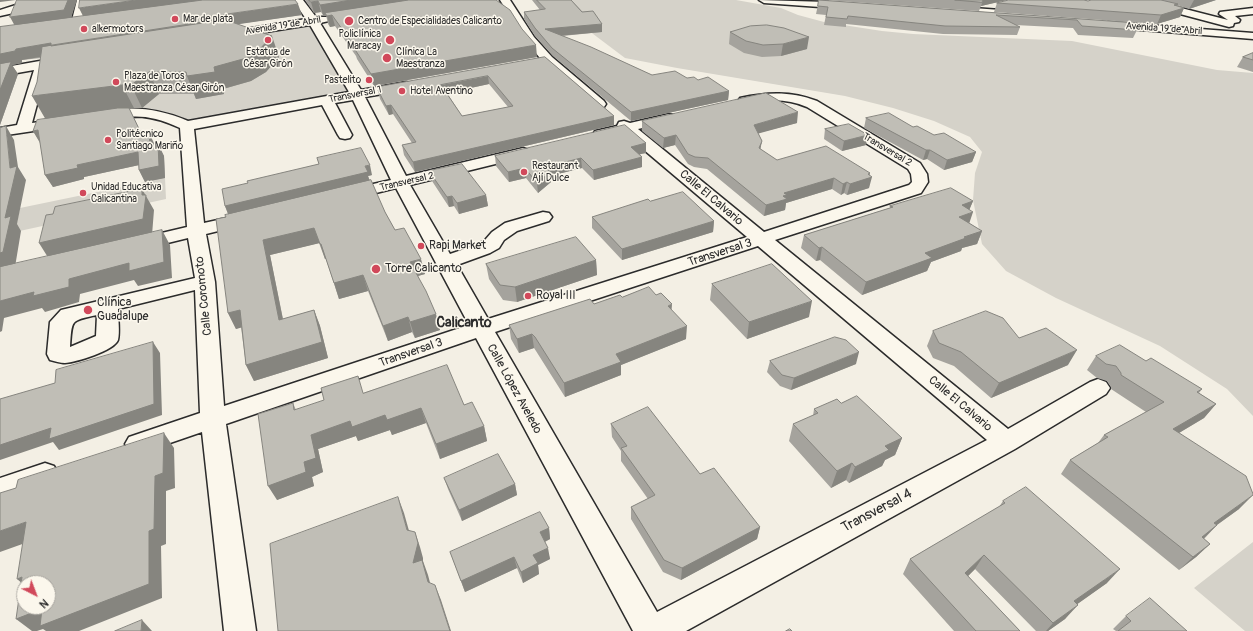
<!DOCTYPE html>
<html>
<head>
<meta charset="utf-8">
<style>
	body { margin:0 }
	#map { position:relative; width:1253px; height:631px; overflow:hidden; background:#f3efe4; font-family:Pangolin,sans-serif }
	canvas { display:block }
	.north { position:absolute; left:16px; top:575px; width:40px; height:40px; box-sizing:border-box; background:#fbf7ec; border:1px solid #a8a59f; border-radius:50%; rotate:138deg; font-size:11px; font-weight:700; line-height:16px; text-align:center; color:#2b2b2b }
	.north::after { content:''; display:block; margin:auto; width:14px; height:18px; background:#d1495b; clip-path:polygon(50% 0,100% 100%,50% 72%,0 100%) }
</style>
</head>
<body>
<div id="map">
<canvas width="1253" height="631"></canvas>
<div class="north">N</div>
</div>
<script>
const ctx = document.querySelector('canvas').getContext('2d');
ctx.lineJoin = 'round';
function fillPath(path, color) {
  ctx.fillStyle = color;
  ctx.fill(path, 'evenodd');
}
function strokePath(path, color, width, dash) {
  ctx.strokeStyle = color;
  ctx.lineWidth = width;
  ctx.lineCap = dash ? 'butt' : 'round';
  ctx.setLineDash(dash || []);
  ctx.stroke(path);
}
function write(font, color, halo, rows, align = 'center') {
  ctx.font = font + ' Pangolin,sans-serif';
  ctx.lineWidth = 3;
  ctx.setLineDash([]);
  ctx.textBaseline = 'middle';
  ctx.strokeStyle = halo;
  ctx.fillStyle = color;
  for (const [text, x, y, turn = 0] of rows) {
    ctx.save();
    ctx.translate(x, y);
    ctx.rotate((+turn || 0) * Math.PI / 180);
    ctx.textAlign = isNaN(turn) ? turn : align;
    if (halo) ctx.strokeText(text, 0, 0);
    ctx.fillText(text, 0, 0);
    ctx.restore();
  }
}
fillPath(new Path2D(`
	M 548,0 L 736,0 L 781,8 L 798,15 L 824,22 L 882,31 L 913,34 L 1072,41 L 1217,70 L 1253,73 L 1253,416 L 1227,389 L 1160,346 L 1056,298 L 1006,271 L 982,244 L 973,200 L 975,173 L 982,152 L 970,137 L 934,121 L 893,108 L 845,96 L 677,68 L 625,58 Z
	M 310,24 L 353,94 L 190,124 L 170,114 L 149,111 L 124,111 L 58,64 Z
	M 165,178 L 166,199 L 15,232 L 20,208 Z
	M 1253,542 L 1253,631 L 1245,631 L 1194,588 Z`), '#d5d2c9');
const minor = new Path2D(`
	M 44,0 L 72,0 L 67,3 L 22,9 L 18,12 L 0,16 L 0,10 L 22,3 Z
	M 77,0 L 87,0 L 81,24 L 76,27 L 71,24 Z
	M 293,0 L 303,0 L 316,17 L 329,17 L 330,19 L 329,21 L 320,23 L 361,90 L 406,82 L 411,83 L 412,86 L 411,89 L 406,90 L 365,97 L 406,176 L 523,148 L 528,150 L 531,153 L 528,156 L 410,185 L 450,254 L 476,245 L 485,240 L 492,232 L 505,223 L 543,212 L 549,213 L 552,217 L 549,221 L 517,231 L 504,240 L 499,248 L 490,253 L 457,265 L 488,319 L 747,237 L 624,133 L 600,138 L 595,137 L 593,134 L 595,131 L 617,126 L 619,122 L 624,121 L 630,123 L 669,114 L 674,115 L 676,118 L 674,121 L 638,129 L 764,232 L 909,185 L 912,182 L 911,174 L 908,169 L 807,107 C 793,101 778,99 763,101 C 755,102 748,106 740,104 L 738,101 L 740,98 C 767,92 791,91 817,101 L 920,163 L 927,174 L 928,182 L 921,193 L 775,240 L 1008,429 L 1090,382 L 1098,379 L 1106,382 L 1110,388 L 1106,394 L 1015,449 L 686,631 L 633,631 L 476,338 L 226,424 L 256,631 L 224,631 L 202,432 L 138,454 L 129,451 L 125,444 L 129,437 L 200,413 L 195,290 L 118,309 C 118,319 120,332 118,340 C 114,351 76,362 65,363 C 60,363 55,361 50,360 L 47,354 L 50,322 L 61,310 L 195,278 L 188,238 L 139,250 L 132,248 L 130,244 L 132,240 L 187,227 L 180,128 C 148,114 137,115 102,120 L 97,119 L 95,116 L 97,113 C 129,105 158,108 188,121 L 349,92 L 310,25 L 228,38 L 222,35 L 228,32 L 306,19 ZM 353,100 L 391,180 L 342,191 L 340,195 L 342,199 L 348,200 L 396,188 L 469,325 L 224,406 L 215,282 L 206,234 L 251,223 L 254,219 L 251,215 L 245,214 L 204,223 L 194,129 L 322,105 L 338,135 L 340,138 L 345,139 L 350,138 L 352,135 L 335,103 ZM 758,246 L 987,440 L 657,612 L 495,332 ZM 97,315 L 96,336 L 70,347 C 72,319 70,321 97,315 Z
	M 500,0 L 510,0 L 534,37 L 552,57 L 604,101 L 606,104 L 604,107 L 594,107 L 544,63 L 526,41 Z
	M 759,0 L 828,2 L 829,0 L 861,0 L 1043,13 L 1048,16 L 1043,19 L 853,5 L 852,8 L 848,9 L 764,3 Z
	M 1134,0 L 1150,0 L 1228,20 L 1219,14 L 1220,12 L 1253,8 L 1253,14 L 1235,16 L 1240,20 L 1239,22 L 1234,23 L 1233,26 L 1229,27 L 1135,2 Z
	M 1108,22 L 1253,33 L 1253,39 L 1104,27 L 1103,25 Z
	M 68,56 L 72,57 L 74,60 L 72,63 L 47,67 L 32,123 L 62,119 L 67,120 L 69,123 L 67,126 L 0,136 L 0,128 L 17,125 L 34,70 L 0,76 L 0,68 Z
	M 45,463 L 54,466 L 58,474 L 54,482 L 0,500 L 0,478 Z`);
strokePath(minor, '#2b2b2b', 3);
fillPath(minor, '#fbf7ec');
fillPath(new Path2D(`
	M 305,0 L 496,0 L 537,57 L 374,86 L 357,59 L 356,56 L 335,26 L 330,27 L 328,24 L 326,15 L 323,15 L 321,12 L 314,13 Z
	M 532,0 L 571,0 L 602,32 L 562,36 L 652,75 L 698,80 L 729,91 L 728,100 L 631,121 L 553,56 L 535,36 L 524,19 L 524,12 L 540,10 Z
	M 819,0 L 1137,23 L 1135,28 L 1137,30 L 1133,38 L 1078,35 L 1073,28 L 1015,25 L 1020,27 L 1017,35 L 943,34 L 846,24 L 846,27 L 824,25 L 826,15 L 816,14 Z
	M 825,0 L 1007,0 L 981,6 L 979,11 Z
	M 1088,0 L 1086,1 L 1088,1 L 1091,0 L 1216,0 L 1189,9 L 1177,5 L 1184,8 L 1180,17 L 1157,24 L 994,12 L 997,3 Z
	M 302,15 L 237,24 L 279,57 L 266,72 L 251,81 L 223,89 L 224,94 L 196,99 L 194,94 L 159,94 L 142,108 L 129,108 L 142,135 L 155,145 L 158,144 L 164,156 L 165,178 L 145,182 L 139,170 L 139,165 L 84,177 L 84,179 L 53,187 L 45,175 L 40,142 L 33,131 L 46,118 L 37,82 L 41,58 L 22,60 L 22,63 L 12,65 L 18,74 L 0,125 L 0,27 L 71,18 Z
	M 730,32 L 807,49 L 781,56 L 762,57 L 744,53 L 729,44 Z
	M 1253,53 L 1253,72 L 1237,67 L 1243,57 Z
	M 545,57 L 614,116 L 614,125 L 415,172 L 404,155 L 402,145 L 412,143 L 393,114 L 389,115 L 380,99 L 378,90 L 378,87 ZM 489,84 L 508,107 L 462,116 L 447,93 Z
	M 866,118 L 913,127 L 976,152 L 972,162 L 944,170 L 927,159 L 923,160 L 864,128 Z
	M 642,121 L 797,123 L 758,133 L 762,141 L 760,149 L 777,160 L 870,175 L 869,188 L 847,195 L 844,193 L 841,195 L 832,189 L 786,203 L 785,210 L 764,216 L 707,169 L 694,167 L 688,164 L 675,145 L 663,148 L 642,131 Z
	M 825,129 L 866,145 L 842,151 L 824,139 Z
	M 646,143 L 646,153 L 640,154 L 642,157 L 642,167 L 594,180 L 582,168 L 550,176 L 551,182 L 538,193 L 526,178 L 509,182 L 496,166 L 495,156 Z
	M 317,158 L 372,175 L 368,176 L 370,181 L 385,212 L 395,230 L 425,274 L 418,276 L 440,330 L 415,338 L 412,332 L 388,341 L 368,291 L 339,299 L 326,259 L 325,259 L 319,243 L 270,255 L 283,319 L 314,310 L 320,326 L 328,358 L 254,381 L 246,365 L 241,327 L 236,329 L 228,313 L 226,217 L 228,214 L 225,206 L 248,183 L 319,164 Z
	M 429,171 L 486,195 L 488,206 L 459,214 L 454,206 L 449,207 L 432,181 Z
	M 650,201 L 714,221 L 713,232 L 622,260 L 592,228 L 592,217 Z
	M 973,201 L 969,210 L 969,223 L 982,231 L 977,244 L 962,248 L 961,251 L 931,262 L 927,271 L 862,295 L 820,260 L 816,261 L 801,248 L 804,235 L 890,208 L 890,206 Z
	M 596,260 L 597,275 L 517,302 L 503,300 L 489,279 L 486,264 Z
	M 712,284 L 809,317 L 747,339 L 710,300 Z
	M 622,297 L 671,310 L 686,339 L 621,365 L 621,375 L 565,397 L 536,351 L 534,348 L 519,353 L 511,339 L 509,325 Z
	M 933,331 L 1019,338 L 1068,365 L 991,398 L 954,366 L 933,358 L 927,346 Z
	M 1096,356 L 1146,361 L 1202,389 L 1199,393 L 1216,404 L 1204,418 L 1179,433 L 1239,509 L 1217,525 L 1204,539 L 1210,544 L 1196,557 L 1179,570 L 1061,474 L 1070,460 L 1098,443 L 1104,435 L 1146,412 L 1111,389 L 1111,387 L 1107,381 L 1097,378 L 1087,370 Z
	M 770,361 L 856,364 L 791,390 L 780,386 L 767,372 Z
	M 364,393 L 464,405 L 484,426 L 487,441 L 440,459 L 426,423 L 392,435 L 390,430 L 358,441 L 356,436 L 318,449 L 323,472 L 312,477 L 314,486 L 277,500 L 293,403 L 296,410 Z
	M 841,403 L 902,438 L 895,455 L 885,460 L 882,466 L 849,483 L 846,480 L 831,488 L 789,441 L 793,424 L 813,416 L 814,409 Z
	M 611,424 L 700,474 L 760,527 L 757,539 L 681,580 L 663,572 L 631,519 L 631,507 L 648,499 L 621,461 L 621,451 L 612,437 Z
	M 444,478 L 515,484 L 517,495 L 462,521 L 448,489 Z
	M 1003,501 L 1107,583 L 1077,604 L 1065,619 L 1048,631 L 1036,631 L 975,569 L 968,576 L 1020,631 L 954,631 L 903,574 L 910,559 L 999,507 Z
	M 549,528 L 550,539 L 545,542 L 550,559 L 538,565 L 539,574 L 523,583 L 517,568 L 465,592 L 450,552 Z
	M 1126,616 L 1187,631 L 1116,631 L 1113,629 Z`), '#a5a39d');
fillPath(new Path2D(`
	M 0,0 L 16,0 L 0,2 Z
	M 68,0 L 77,0 L 70,21 L 16,28 L 10,17 Z
	M 136,0 L 218,0 L 84,18 L 79,8 Z
	M 351,0 L 419,0 L 325,13 L 326,15 L 323,15 L 320,5 Z
	M 983,0 L 1007,0 L 981,6 Z
	M 1194,0 L 1216,0 L 1189,9 Z
	M 318,1 L 321,12 L 314,13 L 311,2 Z
	M 298,4 L 302,15 L 212,28 L 22,60 L 22,63 L 12,65 L 18,74 L 0,125 L 0,54 L 16,49 L 199,18 Z
	M 1178,4 L 1174,11 L 1184,8 L 1180,17 L 1157,24 L 1161,15 L 1174,5 Z
	M 332,15 L 335,26 L 330,27 L 327,16 Z
	M 602,24 L 602,32 L 546,37 L 545,29 Z
	M 272,36 L 279,57 L 266,72 L 251,81 L 223,89 L 224,94 L 196,99 L 187,76 L 214,67 Z
	M 809,37 L 807,49 L 781,56 L 783,44 Z
	M 536,45 L 537,57 L 374,86 L 371,74 Z
	M 149,72 L 159,94 L 142,108 L 131,85 Z
	M 488,76 L 489,84 L 443,94 L 441,85 Z
	M 122,85 L 134,108 L 46,120 L 32,96 Z
	M 729,91 L 728,100 L 631,121 L 631,112 Z
	M 391,105 L 393,114 L 389,115 L 386,106 Z
	M 798,112 L 797,123 L 753,135 L 754,125 Z
	M 614,116 L 614,125 L 415,172 L 413,162 Z
	M 6,126 L 14,140 L 18,167 L 26,180 L 17,224 L 21,231 L 15,267 L 0,271 L 0,253 L 10,168 Z
	M 38,130 L 40,143 L 33,131 Z
	M 149,133 L 155,145 L 150,146 Z
	M 676,135 L 675,145 L 663,148 L 664,138 Z
	M 868,135 L 866,145 L 842,151 L 844,141 Z
	M 762,141 L 760,151 L 759,148 Z
	M 646,143 L 646,153 L 631,156 L 631,147 Z
	M 158,144 L 164,156 L 165,178 L 145,182 L 139,170 Z
	M 926,150 L 930,150 L 927,159 L 923,160 Z
	M 138,152 L 144,164 L 84,177 L 84,179 L 53,187 L 45,175 L 77,165 Z
	M 976,152 L 972,162 L 944,170 L 947,160 Z
	M 642,157 L 642,167 L 594,180 L 593,170 Z
	M 581,158 L 582,168 L 550,176 L 551,182 L 538,193 L 537,183 L 546,167 Z
	M 370,165 L 372,175 L 368,176 L 370,182 L 229,216 L 225,206 Z
	M 525,168 L 526,178 L 509,182 L 508,172 Z
	M 870,173 L 869,178 L 872,177 L 869,188 L 847,195 L 850,184 Z
	M 834,178 L 832,189 L 786,203 L 785,210 L 764,216 L 766,205 L 784,193 Z
	M 847,182 L 844,193 L 841,195 L 843,184 Z
	M 142,189 L 154,210 L 152,235 L 49,259 L 39,243 L 142,195 Z
	M 486,195 L 488,206 L 459,214 L 457,203 Z
	M 452,196 L 454,206 L 449,207 L 447,197 Z
	M 973,201 L 968,213 L 962,205 Z
	M 973,212 L 969,224 L 959,217 Z
	M 714,221 L 713,232 L 622,260 L 622,249 Z
	M 314,228 L 320,243 L 270,255 L 286,335 L 279,320 L 263,240 Z
	M 162,230 L 170,245 L 172,278 L 138,286 L 134,280 L 80,294 L 79,302 L 45,312 L 42,308 L 4,318 L 2,331 L 0,332 L 0,301 L 69,279 Z
	M 982,231 L 977,244 L 962,248 L 961,251 L 931,262 L 927,271 L 862,295 L 866,282 L 925,253 L 964,237 Z
	M 320,244 L 321,244 L 327,259 L 325,259 Z
	M 822,247 L 820,260 L 816,261 L 819,248 Z
	M 421,259 L 425,274 L 414,277 L 410,262 Z
	M 596,260 L 597,275 L 517,302 L 515,287 Z
	M 363,275 L 368,291 L 339,299 L 334,283 Z
	M 812,301 L 809,317 L 747,339 L 749,322 Z
	M 672,304 L 671,318 L 668,306 Z
	M 240,310 L 247,326 L 236,329 L 228,313 Z
	M 314,310 L 320,326 L 328,358 L 254,381 L 246,365 Z
	M 436,314 L 440,330 L 415,338 L 410,322 Z
	M 408,317 L 412,332 L 388,341 L 383,326 Z
	M 687,326 L 686,339 L 621,365 L 621,375 L 565,397 L 564,383 L 616,354 Z
	M 532,334 L 534,348 L 519,353 L 517,339 Z
	M 153,342 L 160,353 L 162,415 L 59,450 L 53,442 L 0,460 L 0,445 Z
	M 1077,350 L 1068,365 L 991,398 L 999,383 Z
	M 859,352 L 856,364 L 791,390 L 794,378 Z
	M 1216,404 L 1204,418 L 1162,443 L 1173,429 Z
	M 421,408 L 426,423 L 392,435 L 390,430 L 358,441 L 356,436 L 318,449 L 323,472 L 312,477 L 314,486 L 277,500 L 268,486 L 304,462 L 311,435 L 350,421 Z
	M 484,426 L 487,441 L 440,459 L 436,444 Z
	M 164,433 L 174,448 L 175,488 L 166,491 L 166,544 L 161,546 L 162,598 L 79,631 L 46,631 L 43,629 L 37,631 L 32,631 L 16,619 L 149,531 L 155,476 Z
	M 902,438 L 895,455 L 885,460 L 882,466 L 849,483 L 855,467 L 885,446 Z
	M 852,463 L 846,480 L 831,488 L 837,471 Z
	M 515,484 L 517,495 L 462,521 L 459,510 Z
	M 1253,495 L 1239,509 L 1200,537 L 1214,523 Z
	M 398,497 L 404,513 L 413,545 L 407,530 Z
	M 26,522 L 42,537 L 0,552 L 0,531 Z
	M 1217,525 L 1203,539 L 1202,537 Z
	M 760,527 L 757,539 L 681,580 L 682,568 Z
	M 549,528 L 550,539 L 542,543 L 540,532 Z
	M 415,532 L 420,547 L 423,558 L 423,561 L 428,575 L 434,598 L 428,582 L 413,563 Z
	M 1210,544 L 1196,557 L 1179,570 L 1193,557 Z
	M 548,548 L 550,559 L 538,565 L 539,574 L 523,583 L 521,572 L 533,555 Z
	M 984,555 L 975,569 L 956,588 L 965,573 Z
	M 514,557 L 517,568 L 465,592 L 461,581 Z
	M 1120,569 L 1107,583 L 1062,615 L 1074,601 Z
	M 22,577 L 24,585 L 17,579 Z
	M 435,585 L 441,600 L 451,631 L 450,631 Z
	M 1078,605 L 1065,619 L 1048,631 L 1046,631 L 1053,623 Z
	M 142,620 L 152,631 L 141,631 Z`), '#86857f');
const building = new Path2D(`
	M 17,0 L 68,0 L 64,10 L 10,17 Z
	M 80,0 L 136,0 L 79,8 Z
	M 203,0 L 295,0 L 298,4 L 199,18 L 209,22 L 51,46 L 51,43 L 16,49 L 15,51 L 0,54 L 0,27 Z
	M 309,0 L 351,0 L 320,5 L 318,1 L 311,2 Z
	M 409,0 L 496,0 L 510,10 L 522,29 L 536,45 L 371,74 L 354,48 L 355,47 L 332,15 L 327,16 L 325,13 Z
	M 537,0 L 571,0 L 582,12 L 593,11 L 602,24 L 545,29 L 591,47 L 652,75 L 675,71 L 687,78 L 694,77 L 698,80 L 708,77 L 729,91 L 631,112 L 552,48 L 535,28 L 524,12 L 545,9 Z
	M 819,0 L 1137,23 L 1130,23 L 1137,30 L 1082,26 L 1077,20 L 996,15 L 1020,27 L 945,26 L 848,16 L 847,19 L 826,17 L 828,7 L 818,6 Z
	M 955,0 L 983,0 L 982,2 Z
	M 1009,0 L 1084,0 L 1088,1 L 1091,0 L 1161,0 L 1178,4 L 1174,5 L 1184,8 L 1161,15 L 997,3 Z
	M 223,19 L 272,36 L 258,51 L 243,59 L 214,67 L 215,72 L 187,76 L 186,72 L 149,72 L 131,85 L 122,85 L 32,96 L 37,82 L 42,47 Z
	M 767,25 L 784,28 L 809,37 L 783,44 L 763,45 L 746,41 L 730,32 L 750,26 Z
	M 1253,53 L 1253,60 L 1243,57 Z
	M 545,57 L 614,116 L 413,162 L 402,145 L 416,142 L 391,105 L 386,106 L 378,90 L 379,89 L 378,87 ZM 488,76 L 513,106 L 462,116 L 441,85 Z
	M 11,62 L 0,90 L 0,64 Z
	M 766,93 L 798,112 L 754,125 L 762,141 L 759,148 L 777,160 L 826,146 L 870,173 L 868,174 L 872,177 L 850,184 L 847,182 L 843,184 L 834,178 L 784,193 L 787,195 L 783,196 L 787,199 L 766,205 L 708,158 L 695,157 L 688,154 L 676,135 L 664,138 L 642,121 Z
	M 118,108 L 129,108 L 142,135 L 149,133 L 150,146 L 158,144 L 159,166 L 139,170 L 138,152 L 77,165 L 78,168 L 45,175 L 38,130 L 33,131 L 37,120 Z
	M 889,113 L 913,127 L 917,126 L 934,135 L 944,133 L 976,152 L 947,160 L 930,150 L 926,150 L 866,118 Z
	M 849,124 L 868,135 L 844,141 L 825,129 Z
	M 625,125 L 646,143 L 631,147 L 642,157 L 593,170 L 581,158 L 546,167 L 550,172 L 537,183 L 525,168 L 508,172 L 495,156 Z
	M 6,126 L 10,168 L 17,166 L 5,218 L 11,216 L 3,252 L 0,253 L 0,128 Z
	M 361,148 L 370,165 L 365,166 L 368,172 L 225,206 L 222,189 L 248,183 L 247,181 L 319,164 L 317,158 Z
	M 462,164 L 486,195 L 457,203 L 452,196 L 447,197 L 429,171 Z
	M 371,180 L 385,212 L 395,230 L 404,228 L 421,259 L 410,262 L 426,291 L 436,314 L 410,322 L 408,317 L 383,326 L 363,275 L 334,283 L 321,244 L 320,244 L 314,228 L 263,240 L 279,320 L 314,310 L 322,342 L 246,365 L 240,310 L 228,313 L 216,219 L 226,217 L 225,215 Z
	M 951,188 L 973,201 L 962,205 L 973,212 L 959,217 L 982,231 L 964,237 L 966,238 L 925,253 L 932,258 L 866,282 L 822,247 L 819,248 L 804,235 L 893,207 L 890,206 Z
	M 142,189 L 142,195 L 146,195 L 143,219 L 39,243 L 46,215 L 53,214 L 55,207 Z
	M 683,192 L 714,221 L 622,249 L 592,217 L 648,199 L 650,201 Z
	M 162,230 L 164,262 L 129,271 L 129,263 L 69,279 L 69,287 L 33,296 L 34,292 L 0,301 L 0,267 Z
	M 576,237 L 596,260 L 515,287 L 500,285 L 486,264 Z
	M 772,264 L 812,301 L 749,322 L 712,284 Z
	M 649,287 L 656,295 L 661,293 L 672,304 L 668,306 L 687,326 L 616,354 L 621,362 L 564,383 L 535,337 L 532,334 L 517,339 L 509,325 L 590,299 L 594,304 L 620,295 L 622,297 Z
	M 986,311 L 1003,318 L 1019,338 L 1046,328 L 1077,350 L 999,383 L 961,352 L 939,343 L 933,331 Z
	M 835,337 L 846,340 L 859,352 L 794,378 L 782,375 L 770,361 Z
	M 153,342 L 154,404 L 49,439 L 51,428 L 0,445 L 0,399 L 55,383 L 56,370 Z
	M 1120,345 L 1146,361 L 1151,358 L 1202,389 L 1197,392 L 1216,404 L 1173,429 L 1246,476 L 1253,494 L 1253,495 L 1214,523 L 1217,525 L 1202,537 L 1210,544 L 1193,557 L 1070,460 L 1108,437 L 1104,435 L 1164,402 L 1121,375 L 1121,373 L 1116,366 L 1106,364 L 1096,356 Z
	M 447,365 L 464,405 L 472,402 L 484,426 L 436,444 L 421,408 L 387,420 L 385,415 L 352,427 L 350,421 L 311,435 L 316,458 L 304,462 L 306,472 L 268,486 L 258,414 L 293,403 L 294,410 L 324,400 L 321,388 L 358,376 L 363,393 Z
	M 857,396 L 902,438 L 885,446 L 889,450 L 855,467 L 852,463 L 837,471 L 793,424 L 818,413 L 814,409 L 837,399 L 841,403 Z
	M 648,407 L 700,474 L 714,468 L 760,527 L 682,568 L 664,560 L 631,507 L 655,495 L 621,448 L 627,446 L 611,424 Z
	M 164,433 L 163,473 L 155,476 L 154,529 L 149,531 L 149,584 L 40,626 L 42,609 L 16,619 L 22,577 L 17,579 L 26,522 L 0,531 L 0,493 L 16,488 L 18,480 ZM 24,583 L 48,583 L 48,607 L 24,607 Z
	M 498,454 L 515,484 L 459,510 L 444,478 Z
	M 1026,487 L 1120,569 L 1074,601 L 1078,605 L 1053,623 L 984,555 L 965,573 L 1020,631 L 976,631 L 910,559 L 1005,503 L 1003,501 Z
	M 398,497 L 407,530 L 415,532 L 418,543 L 413,563 L 422,560 L 428,582 L 435,585 L 450,631 L 278,631 L 270,544 Z
	M 540,512 L 549,528 L 540,532 L 548,548 L 533,555 L 538,563 L 521,572 L 514,557 L 461,581 L 450,552 Z
	M 1150,598 L 1187,631 L 1118,631 L 1131,621 L 1126,616 Z
	M 142,620 L 141,631 L 115,631 Z
	M 790,629 L 792,631 L 786,631 Z`);
fillPath(building, '#c0beb6');
strokePath(building, '#86857f', 1);
for (const [x, y, r, color] of [
	[175,19,4,"#d1495b"],
	[349,21,5,"#d1495b"],
	[84,29,4,"#d1495b"],
	[268,40,4,"#d1495b"],
	[390,40,5,"#d1495b"],
	[387,58,5,"#d1495b"],
	[369,80,4,"#d1495b"],
	[116,82,4,"#d1495b"],
	[402,91,4,"#d1495b"],
	[108,140,4,"#d1495b"],
	[524,172,4,"#d1495b"],
	[83,193,4,"#d1495b"],
	[421,246,4,"#d1495b"],
	[376,269,5,"#d1495b"],
	[528,296,4,"#d1495b"],
	[88,310,5,"#d1495b"]
]) {
  const dot = new Path2D();
  dot.arc(x, y, r, 0, 2 * Math.PI);
  ctx.fillStyle = color;
  ctx.fill(dot);
  strokePath(dot, '#fbf7ec', 1.5);
}
write('10px', '#2b2b2b', '#fbf7ec', [
	["Mar de plata",183,19],
	["Centro de Especialidades Calicanto",358,21],
	["alkermotors",92,29],
	["Policlínica",381,34,"right"],
	["Maracay",381,46,"right"],
	["Estatua de",268,52,"center"],
	["César Girón",268,64,"center"],
	["Clínica La",396,52],
	["Maestranza",396,64],
	["Plaza de Toros",124,76],
	["Maestranza César Girón",124,88],
	["Pastelito",361,80,"right"],
	["Hotel Aventino",410,91],
	["Politécnico",116,134],
	["Santiago Mariño",116,146],
	["Restaurant",532,166],
	["Ají Dulce",532,178],
	["Unidad Educativa",91,187],
	["Calicantina",91,199]
], 'left');
write('10px', '#2b2b2b', '#fbf7ec', [
	["Avenida 19 de Abril",283,26,-9],
	["Avenida 19 de Abril",1164,29,4],
	["Transversal 1",355,95,-11],
	["Transversal 2",887,150,31],
	["Transversal 2",407,182,-13]
]);
write('12px', '#2b2b2b', '#fbf7ec', [
	["Calle El Calvario",711,198,40],
	["Transversal 3",720,253,-18],
	["Calle Coromoto",204,296,-96],
	["Transversal 3",411,353,-19],
	["Calle López Aveledo",514,389,61],
	["Calle El Calvario",960,404,40]
]);
write('12px', '#2b2b2b', '#fbf7ec', [
	["Rapi Market",429,246],
	["Torre Calicanto",385,269],
	["Royal III",536,296],
	["Clínica",97,303],
	["Guadalupe",97,317]
], 'left');
write('bold 14px', '#2b2b2b', '#fbf7ec', [
	["Calicanto",464,323]
]);
write('14px', '#2b2b2b', '#fbf7ec', [
	["Transversal 4",877,511,-28]
]);
</script>
</body>
</html>
